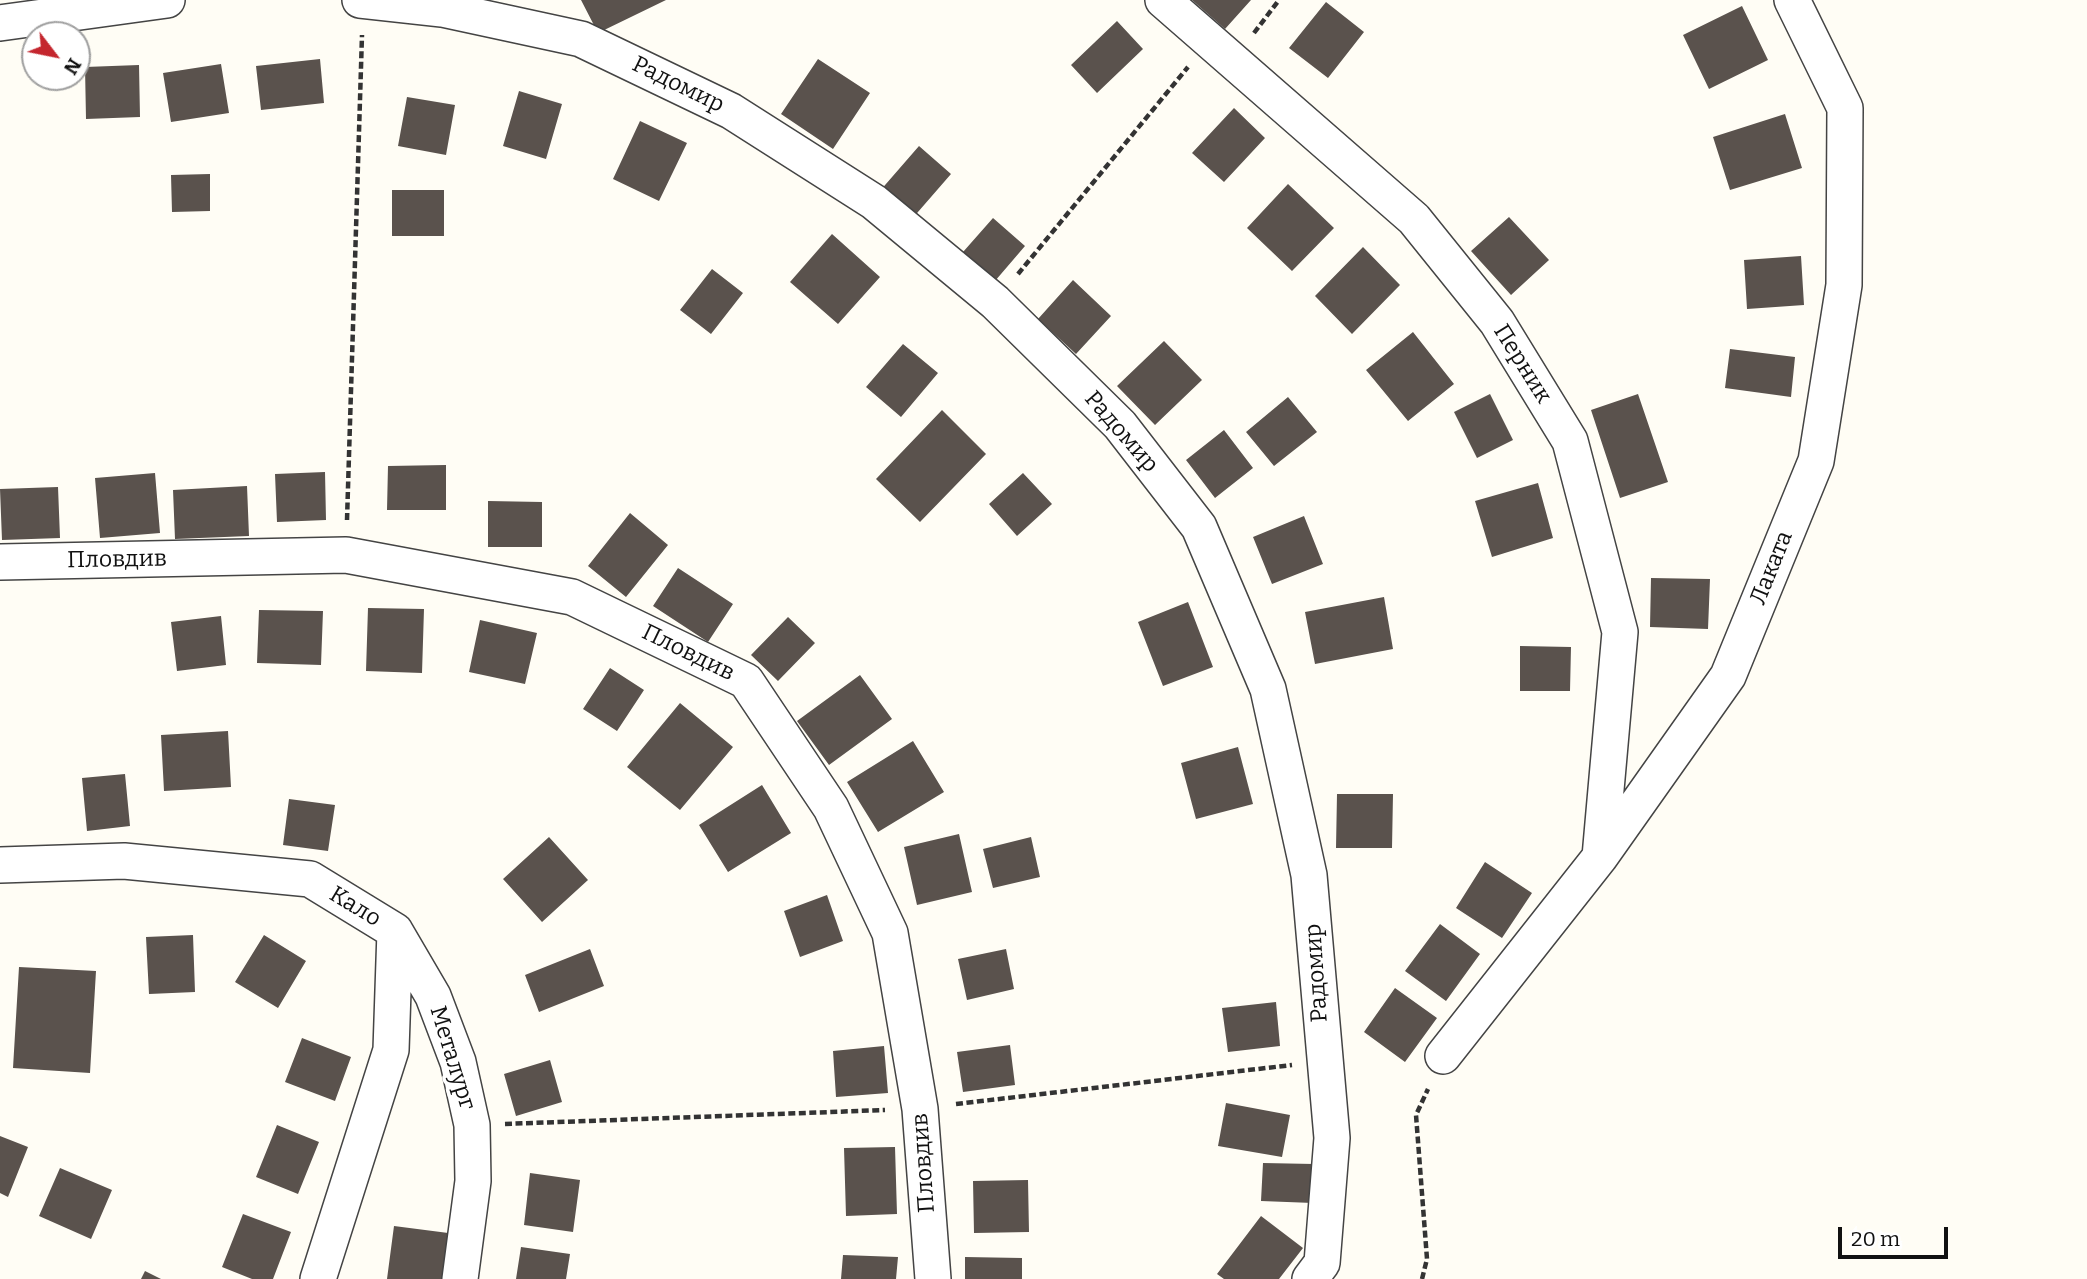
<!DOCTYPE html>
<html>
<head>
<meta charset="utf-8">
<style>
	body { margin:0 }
	#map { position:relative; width:2087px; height:1279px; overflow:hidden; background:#fffdf5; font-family:Bitter,serif }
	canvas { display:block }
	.north { position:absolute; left:21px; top:21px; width:70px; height:70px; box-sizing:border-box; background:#fff; border:2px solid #a0a0a0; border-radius:50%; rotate:122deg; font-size:19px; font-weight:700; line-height:28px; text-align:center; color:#111 }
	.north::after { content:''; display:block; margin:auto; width:24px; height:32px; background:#c4262e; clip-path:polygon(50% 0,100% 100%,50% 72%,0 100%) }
	.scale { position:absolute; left:1838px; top:1227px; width:110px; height:32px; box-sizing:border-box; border:4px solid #111; border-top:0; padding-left:9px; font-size:21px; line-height:24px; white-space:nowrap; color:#111; -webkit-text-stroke:5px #fff; paint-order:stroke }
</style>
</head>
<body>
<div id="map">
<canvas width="2087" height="1279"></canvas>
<div class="north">N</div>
<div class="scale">20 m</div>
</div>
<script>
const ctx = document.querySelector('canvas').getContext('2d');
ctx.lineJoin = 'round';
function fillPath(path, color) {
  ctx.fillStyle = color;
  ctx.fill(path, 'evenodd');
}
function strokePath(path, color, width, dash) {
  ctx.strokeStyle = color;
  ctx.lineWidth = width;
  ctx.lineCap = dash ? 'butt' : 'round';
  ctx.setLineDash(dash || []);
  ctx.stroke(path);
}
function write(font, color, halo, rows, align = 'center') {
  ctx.font = font + ' Bitter,serif';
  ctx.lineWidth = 7;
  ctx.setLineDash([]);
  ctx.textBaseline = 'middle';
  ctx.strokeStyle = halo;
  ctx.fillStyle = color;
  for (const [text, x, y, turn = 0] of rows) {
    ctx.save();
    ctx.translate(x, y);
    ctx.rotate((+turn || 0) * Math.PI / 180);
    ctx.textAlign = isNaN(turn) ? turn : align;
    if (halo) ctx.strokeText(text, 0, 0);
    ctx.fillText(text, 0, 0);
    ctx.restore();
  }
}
fillPath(new Path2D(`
	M 581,0 L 666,0 L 598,33 Z
	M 1192,0 L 1251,0 L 1225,29 Z
	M 1326,2 L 1364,32 L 1328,78 L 1289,48 Z
	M 1742,6 L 1768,60 L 1709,89 L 1683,35 Z
	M 1117,21 L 1143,49 L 1097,93 L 1071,65 Z
	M 320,59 L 324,103 L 261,110 L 256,66 Z
	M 818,59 L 870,93 L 833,149 L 781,114 Z
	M 221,64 L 229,113 L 171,122 L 163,73 Z
	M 139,65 L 140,117 L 86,119 L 85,67 Z
	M 519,91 L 562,104 L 546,159 L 503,146 Z
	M 407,97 L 455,105 L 446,155 L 398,146 Z
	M 1234,108 L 1265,138 L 1224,182 L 1192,153 Z
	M 1785,114 L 1802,168 L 1730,190 L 1713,137 Z
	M 640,121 L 687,143 L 659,201 L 613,179 Z
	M 919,146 L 951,174 L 911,220 L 879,192 Z
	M 210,174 L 210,211 L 172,212 L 171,175 Z
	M 1288,184 L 1334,228 L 1292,271 L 1247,228 Z
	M 392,190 L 444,190 L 444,236 L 392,236 Z
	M 1509,217 L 1549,260 L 1511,295 L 1471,251 Z
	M 993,218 L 1025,246 L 995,281 L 963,252 Z
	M 832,234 L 880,277 L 838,324 L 790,282 Z
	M 1363,247 L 1400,285 L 1352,334 L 1315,296 Z
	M 1801,256 L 1804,305 L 1747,309 L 1744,260 Z
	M 712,269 L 743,293 L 711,334 L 680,310 Z
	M 1073,280 L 1111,316 L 1076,354 L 1038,319 Z
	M 1413,332 L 1454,384 L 1408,421 L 1366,370 Z
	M 1164,341 L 1202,380 L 1155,425 L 1117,386 Z
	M 903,344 L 938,373 L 901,417 L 866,387 Z
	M 1730,349 L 1795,357 L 1791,397 L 1725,388 Z
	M 1490,394 L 1513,440 L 1477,458 L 1454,412 Z
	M 1638,394 L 1668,482 L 1620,498 L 1591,410 Z
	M 1288,397 L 1317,432 L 1274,466 L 1246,432 Z
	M 942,410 L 986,454 L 920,522 L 876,479 Z
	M 1224,430 L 1253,468 L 1215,498 L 1186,460 Z
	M 446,465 L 446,510 L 387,510 L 388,466 Z
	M 325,472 L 326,520 L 277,522 L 275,474 Z
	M 155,473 L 160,533 L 100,538 L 95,478 Z
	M 1023,473 L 1052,504 L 1017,536 L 989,504 Z
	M 1538,483 L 1553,538 L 1492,557 L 1475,501 Z
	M 247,486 L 249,536 L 175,539 L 173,490 Z
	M 58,487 L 60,538 L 2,540 L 0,489 Z
	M 488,501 L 542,502 L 542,547 L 488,547 Z
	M 630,513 L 668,545 L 626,597 L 588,566 Z
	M 1304,516 L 1323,564 L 1272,584 L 1253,537 Z
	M 678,568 L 733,604 L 708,642 L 653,606 Z
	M 1651,578 L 1710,579 L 1708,629 L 1650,627 Z
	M 1384,597 L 1393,649 L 1315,664 L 1305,612 Z
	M 1188,602 L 1213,667 L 1163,686 L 1138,622 Z
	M 368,608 L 424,609 L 422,673 L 366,671 Z
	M 259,610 L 323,611 L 321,665 L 257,663 Z
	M 221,616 L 226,665 L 177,671 L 171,622 Z
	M 788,617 L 815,643 L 778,681 L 751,655 Z
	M 480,620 L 537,633 L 525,684 L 469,672 Z
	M 1520,646 L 1571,647 L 1570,691 L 1520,691 Z
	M 610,668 L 644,690 L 617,731 L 583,709 Z
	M 860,675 L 892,719 L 829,765 L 797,721 Z
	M 680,703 L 733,747 L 680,810 L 627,767 Z
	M 228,731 L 231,787 L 164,791 L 161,735 Z
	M 913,741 L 944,792 L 878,832 L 847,782 Z
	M 1238,747 L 1253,804 L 1196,819 L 1181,763 Z
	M 125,774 L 130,826 L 87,831 L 82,778 Z
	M 762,785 L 791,833 L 728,872 L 699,825 Z
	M 1337,794 L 1393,794 L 1392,848 L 1336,848 Z
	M 289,799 L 335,805 L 328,851 L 283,845 Z
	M 959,834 L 972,892 L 917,905 L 904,847 Z
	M 549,837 L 588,880 L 542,922 L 503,879 Z
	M 1031,837 L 1040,877 L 993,888 L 983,849 Z
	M 1485,862 L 1532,893 L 1502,938 L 1456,908 Z
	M 827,895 L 843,941 L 800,957 L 784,911 Z
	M 1440,924 L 1480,954 L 1446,1001 L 1405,971 Z
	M 193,935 L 195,992 L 149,994 L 146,937 Z
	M 264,935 L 306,961 L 278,1008 L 235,982 Z
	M 590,949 L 604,986 L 539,1012 L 525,975 Z
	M 1006,949 L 1014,989 L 967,1000 L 958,959 Z
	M 19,967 L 96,971 L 90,1073 L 13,1068 Z
	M 1395,988 L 1437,1018 L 1405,1062 L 1364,1032 Z
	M 1276,1002 L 1280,1046 L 1228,1052 L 1222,1008 Z
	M 302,1038 L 351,1057 L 335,1101 L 285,1082 Z
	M 1010,1045 L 1015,1085 L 963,1092 L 957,1052 Z
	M 884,1046 L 888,1093 L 836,1097 L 833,1051 Z
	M 550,1060 L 562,1102 L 516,1116 L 504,1074 Z
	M 1226,1103 L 1290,1115 L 1282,1157 L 1218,1146 Z
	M 277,1125 L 319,1142 L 298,1194 L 256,1177 Z
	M 0,1136 L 28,1147 L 8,1197 L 0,1193 Z
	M 895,1147 L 897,1214 L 846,1216 L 844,1148 Z
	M 1263,1163 L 1314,1164 L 1313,1203 L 1261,1201 Z
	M 60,1168 L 112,1190 L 91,1239 L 39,1216 Z
	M 530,1173 L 580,1180 L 573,1232 L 524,1225 Z
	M 1028,1180 L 1029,1232 L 974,1233 L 973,1181 Z
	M 243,1214 L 291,1232 L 273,1279 L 252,1279 L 222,1267 Z
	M 1261,1216 L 1303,1248 L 1279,1279 L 1224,1279 L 1217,1274 Z
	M 394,1226 L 456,1234 L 450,1279 L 387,1279 Z
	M 521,1247 L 570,1254 L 566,1279 L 516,1279 Z
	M 843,1255 L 898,1257 L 896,1279 L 841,1279 Z
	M 965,1257 L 1022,1258 L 1022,1279 L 965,1279 Z
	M 145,1271 L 161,1279 L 141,1279 Z`), '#5a524d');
const street = new Path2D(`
	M 360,0 L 442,9 L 581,39 L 731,111 L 874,202 L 995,302 L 1120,425 L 1199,527 L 1268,689 L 1309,875 L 1332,1138 L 1322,1263 L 1310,1279
	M 1163,0 L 1414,219 L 1497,322 L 1570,441 L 1620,632 L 1600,857
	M 0,23 L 167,0
	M 0,562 L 346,555 L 572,597 L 746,681 L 831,808 L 890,933 L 920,1109 L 933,1279
	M 0,865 L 124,861 L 310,879 L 395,931 L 433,996 L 458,1062 L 472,1125 L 473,1181 L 460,1279
	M 1443,1056 L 1600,857 L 1728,676 L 1816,461 L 1844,285 L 1845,108 L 1792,0
	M 318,1279 L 391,1050 L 395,931`);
strokePath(street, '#444', 38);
strokePath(new Path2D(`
	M 1254,33 L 1279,0
	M 1018,274 L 1188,67
	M 347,520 L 362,35
	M 956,1104 L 1292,1065
	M 505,1124 L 885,1110
	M 1422,1279 L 1427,1259 L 1416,1115 L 1428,1089`), '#333', 4.5, [7, 3.5]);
strokePath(street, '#fff', 35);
write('23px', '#111', '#fff', [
	["Радомир",678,85,26],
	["Перник",1522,364,58],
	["Радомир",1121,432,49],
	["Пловдив",117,560,-1],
	["Лаката",1772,568,-68],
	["Пловдив",688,653,26],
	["Кало",355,907,31],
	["Радомир",1317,973,-94],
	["Металург",452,1058,73],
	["Пловдив",924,1163,-94]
]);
</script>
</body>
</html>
